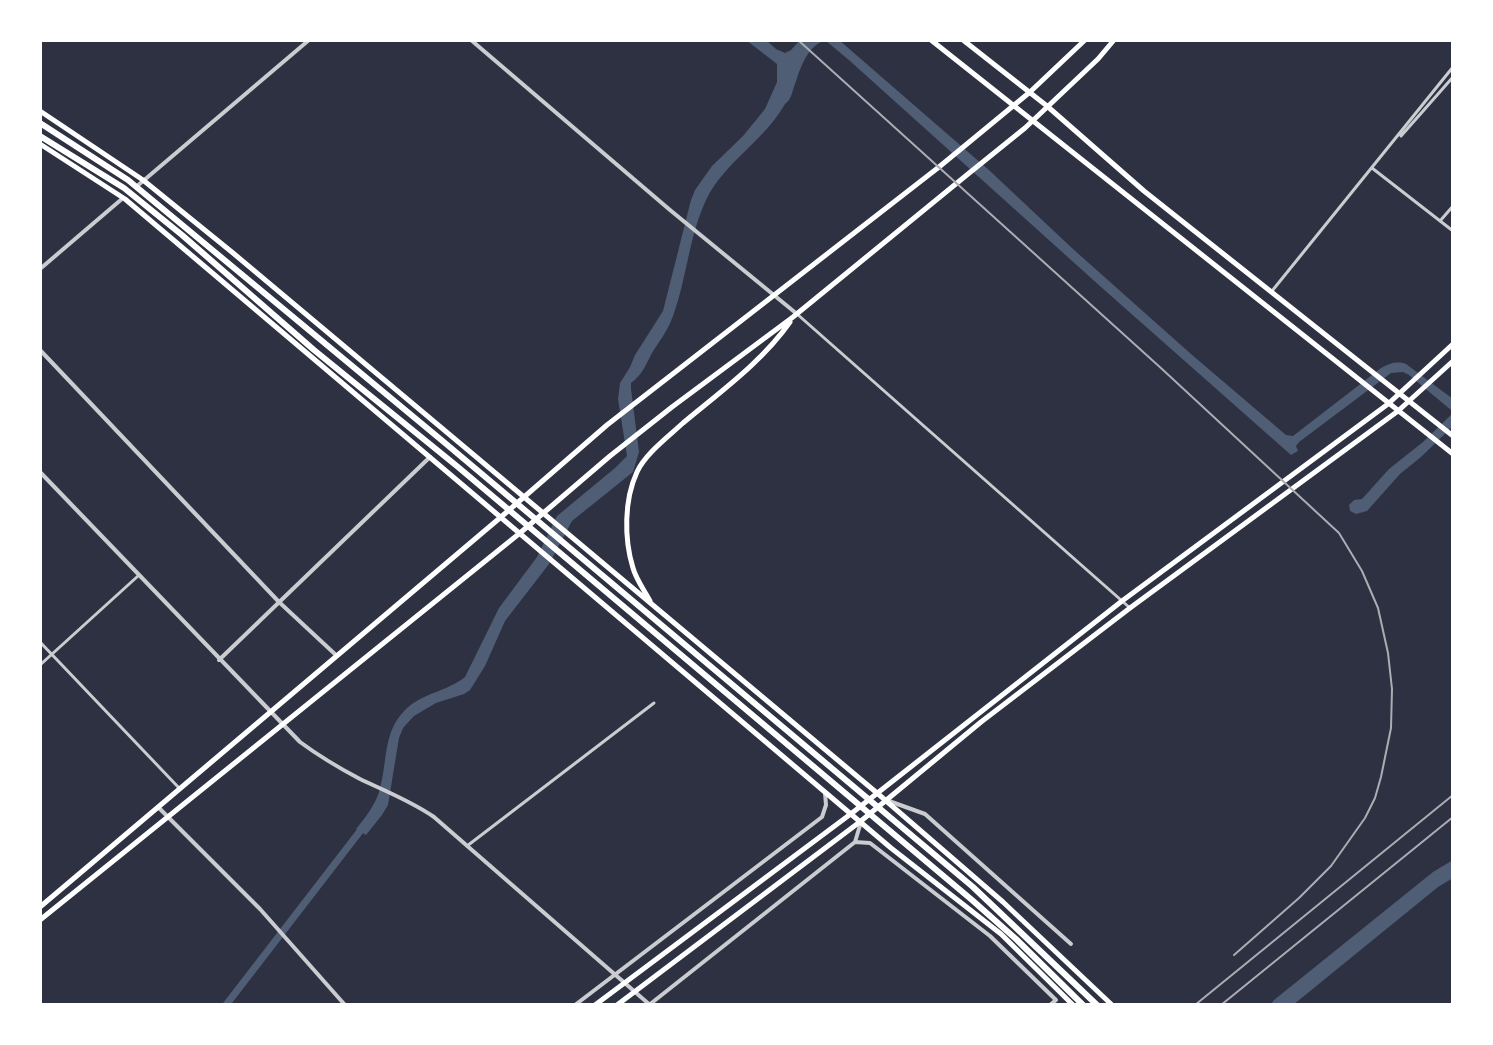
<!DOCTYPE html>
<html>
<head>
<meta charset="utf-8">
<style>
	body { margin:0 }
	#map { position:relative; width:1493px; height:1045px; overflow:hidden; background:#2d3142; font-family:Figtree,sans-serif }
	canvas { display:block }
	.frame { position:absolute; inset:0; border:42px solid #fff; pointer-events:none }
</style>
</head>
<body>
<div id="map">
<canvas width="1493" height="1045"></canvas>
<div class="frame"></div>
</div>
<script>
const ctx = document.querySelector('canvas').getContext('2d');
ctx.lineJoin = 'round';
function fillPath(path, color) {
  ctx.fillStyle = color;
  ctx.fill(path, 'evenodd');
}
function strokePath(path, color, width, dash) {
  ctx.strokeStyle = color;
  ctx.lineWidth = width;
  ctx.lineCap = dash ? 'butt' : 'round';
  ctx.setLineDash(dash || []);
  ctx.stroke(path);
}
fillPath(new Path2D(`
	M 746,40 L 766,40 L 776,49 L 785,53 L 791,50 L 800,40 L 839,40 L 990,171 L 1073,249 L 1191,354 L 1286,435 L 1293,436 L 1381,368 C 1390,363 1397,361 1406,364 L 1453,399 L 1453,426 L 1421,457 L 1400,474 L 1367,511 L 1356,514 L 1350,511 L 1349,505 L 1354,500 L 1362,499 L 1389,469 L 1423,442 L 1452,414 L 1451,410 L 1409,375 L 1403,372 L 1391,373 L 1299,442 L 1296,446 L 1298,451 L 1291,455 L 1101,287 L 850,61 L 825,40 C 805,48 800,70 794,87 C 791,95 792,98 785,104 C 765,140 726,161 707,198 C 689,235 687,278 673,316 C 667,332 660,340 652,353 C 645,366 643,374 631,383 L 631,389 L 639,452 L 633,472 L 572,521 L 549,564 L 505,621 L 485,666 L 470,690 L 464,694 L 436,703 L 414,716 L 403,728 L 399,738 L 388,805 L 382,815 L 366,835 L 356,829 C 365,818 375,805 379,792 C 388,763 382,733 405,710 C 422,693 446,692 465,677 L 499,608 L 537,557 L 557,516 L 615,468 L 627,456 L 618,399 L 620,383 L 630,367 L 635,355 L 663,311 L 691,200 L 695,190 L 712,166 L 743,136 L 765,109 L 777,82 L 777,64 Z
	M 1453,860 L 1453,878 L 1438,887 L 1293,1005 L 1270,1005 L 1274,1000 L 1433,872 Z`), '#4f5d75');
strokePath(new Path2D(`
	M 226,1005 L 364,826`), '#4f5d75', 7);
strokePath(new Path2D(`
	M 1401,136 L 1453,77
	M 1372,168 L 1453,231
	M 1440,221 L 1453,206
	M 1272,291 L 1453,67
	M 797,314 L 1130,608
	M 40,642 L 180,789
	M 40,665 L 138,576
	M 467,846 L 654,703`), '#caccd0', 3);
strokePath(new Path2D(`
	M 471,40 L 670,210 L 797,314
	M 136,187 L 309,40
	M 40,269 L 123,198
	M 40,350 L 279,602 L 337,656
	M 40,472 L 300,742 C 319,756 339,768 360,779 C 385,791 411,801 434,817 L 650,1005
	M 219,660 L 430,457
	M 889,801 L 925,814 L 1071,944
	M 158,807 L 260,909 L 345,1005
	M 855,842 L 861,822
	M 575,1005 L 822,817 L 826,805 L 825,793
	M 649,1005 L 855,842 L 870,843 L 990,936 L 1056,1000 L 1050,1005`), '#caccd0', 4);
strokePath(new Path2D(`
	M 931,40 L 1453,454
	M 963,40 L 1047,106 L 1144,191 L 1453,436
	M 595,1005 L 852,813 L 1122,601 L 1388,404 L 1453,344
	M 617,1005 L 861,821 L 981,722 L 1130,608 L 1398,411 L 1453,361`), '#fff', 5);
strokePath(new Path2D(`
	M 40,111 L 143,180 L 233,253 L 877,793 L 1003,902 L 1112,1005
	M 40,144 L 125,199 L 891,848 L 1001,934 L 1073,1005
	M 650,601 C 644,590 636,579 633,568 C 624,539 624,500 637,472 C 645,454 669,436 683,423 C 720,392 762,362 790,322
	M 40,907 L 501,517 L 607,425 L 939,167 L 1030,92 L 1085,40
	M 40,920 L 520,533 L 610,456 L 672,407 L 793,317 L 968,174 L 1025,128 L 1098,59 L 1114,40`), '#fff', 5);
strokePath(new Path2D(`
	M 40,123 L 128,180 L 445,443 L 973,887 L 1097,1005
	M 40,136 L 124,188 L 182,235 L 314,350 L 458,467 L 972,900 L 1016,939 L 1083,1005`), '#fff', 6);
strokePath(new Path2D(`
	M 798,40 L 1162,369 L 1339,533 L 1362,571 L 1378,608 L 1388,653 L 1392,689 L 1391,728 L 1381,777 L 1375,798 L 1365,818 L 1331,866 L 1299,898 L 1234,955
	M 1195,1005 L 1453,795
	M 1221,1005 L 1453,817`), '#abadb3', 2);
</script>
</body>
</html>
